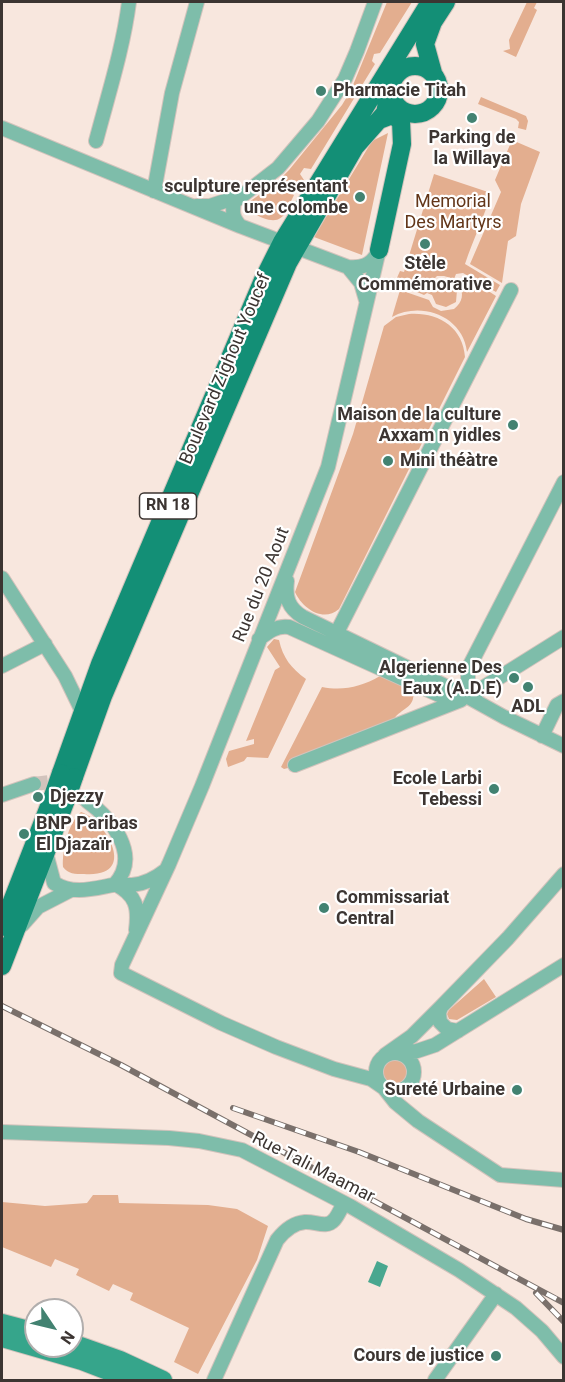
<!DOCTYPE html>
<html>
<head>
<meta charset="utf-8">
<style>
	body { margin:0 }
	#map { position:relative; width:565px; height:1382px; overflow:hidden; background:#f8e7de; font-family:Roboto,sans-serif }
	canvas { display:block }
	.frame { position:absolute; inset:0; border:3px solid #3c3532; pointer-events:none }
	.north { position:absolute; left:24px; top:1298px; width:60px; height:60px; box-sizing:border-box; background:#fff; border:2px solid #b1aead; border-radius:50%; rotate:125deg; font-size:16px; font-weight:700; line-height:24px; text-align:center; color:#3c3532 }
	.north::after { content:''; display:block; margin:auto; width:21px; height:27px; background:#428271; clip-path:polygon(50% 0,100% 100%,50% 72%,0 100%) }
</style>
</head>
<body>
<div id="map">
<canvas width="565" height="1382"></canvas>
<div class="frame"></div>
<div class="north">N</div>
</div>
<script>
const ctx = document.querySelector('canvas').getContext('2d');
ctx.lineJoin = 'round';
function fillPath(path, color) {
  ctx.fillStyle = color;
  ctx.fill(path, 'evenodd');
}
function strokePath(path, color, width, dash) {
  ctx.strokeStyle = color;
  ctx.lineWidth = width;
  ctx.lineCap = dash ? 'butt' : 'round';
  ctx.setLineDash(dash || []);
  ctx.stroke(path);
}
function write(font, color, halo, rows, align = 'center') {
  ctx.font = font + ' Roboto,sans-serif';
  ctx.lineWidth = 4.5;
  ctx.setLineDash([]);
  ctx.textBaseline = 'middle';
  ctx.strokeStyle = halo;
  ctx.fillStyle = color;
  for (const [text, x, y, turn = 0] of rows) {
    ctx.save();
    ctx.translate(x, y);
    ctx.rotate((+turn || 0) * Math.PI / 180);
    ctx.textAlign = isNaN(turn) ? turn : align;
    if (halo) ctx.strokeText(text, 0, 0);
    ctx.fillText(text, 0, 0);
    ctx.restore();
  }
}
fillPath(new Path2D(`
	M 387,2 L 412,2 L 380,53 L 374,54 L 372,61 L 375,64 L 311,169 L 304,168 L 300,174 L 304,180 L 298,189 L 281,178 L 289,170 L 342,105 L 351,90 Z
	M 527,2 L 537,2 L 534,8 L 537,10 L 516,57 L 503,51 L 510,49 L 509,40 Z
	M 481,97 L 526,116 L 528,121 L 526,130 L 518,128 L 519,122 L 516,119 L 478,104 Z
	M 388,133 L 362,255 L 314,237 L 372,141 Z
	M 512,140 L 540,152 L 521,204 L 516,236 L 508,241 L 502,283 L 470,264 L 501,192 L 495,180 Z
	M 434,174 L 491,193 C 484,218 473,240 465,264 L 500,285 L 496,292 L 463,273 L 456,274 L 454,279 L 444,276 L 437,276 L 434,279 L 439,282 L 451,283 L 457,290 L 456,302 L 446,307 L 436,304 L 432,295 L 427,293 L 424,295 L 401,285 L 396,280 L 400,271 L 404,272 Z
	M 276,183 L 294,195 C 286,211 284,226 263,218 C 256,215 251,213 247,206 L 249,202 Z
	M 464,275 L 496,296 L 467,352 C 463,316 421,301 392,317 L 400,290 L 429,300 L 433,307 L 441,311 L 454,309 C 463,302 464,294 459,283 Z
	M 409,314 C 438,312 463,327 465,357 L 339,609 C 323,623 302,608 295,592 L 353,434 L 384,326 L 396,317 Z
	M 274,639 L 279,640 C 283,658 291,668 306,679 L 268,758 L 247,757 L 244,761 L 228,767 L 226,759 L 229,751 L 254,744 L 254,739 L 246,741 L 275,670 L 280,667 L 267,647 Z
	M 380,676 L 413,691 C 416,708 401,708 394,719 L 292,767 L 284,769 L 281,767 L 322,687 C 343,691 361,687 380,676 Z
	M 81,812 C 103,818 142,878 84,874 C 75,874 68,874 63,867 C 62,851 68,823 81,812 Z
	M 484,979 L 496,997 L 457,1020 L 449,1019 L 447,1014 L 449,1010 Z
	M382 1072a13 13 0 1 1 26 0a13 13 0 1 1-26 0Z
	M 93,1195 L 118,1195 L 119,1203 L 208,1205 L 237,1209 L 268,1226 L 257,1260 L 198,1374 L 174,1362 L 189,1328 L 130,1300 L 133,1293 L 113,1284 L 109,1291 L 76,1275 L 79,1269 L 55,1259 L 51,1267 L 2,1247 L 2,1202 L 45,1206 L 87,1203 Z`), '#e3ae8f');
fillPath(new Path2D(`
	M 377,1261 L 388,1266 L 380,1287 L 368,1282 Z`), '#49a78f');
strokePath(new Path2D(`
	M 34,784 L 50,782 L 87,801`), '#d2c3bc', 14, [14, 7]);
const street = new Path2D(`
	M 2,128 L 240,226 L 348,267 C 361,268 370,266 377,254
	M 96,141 C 108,95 123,49 129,2
	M 154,191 L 172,93 L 197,2
	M 196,206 L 210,206 L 240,196
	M 240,226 C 233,218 232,213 234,202 L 278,168 L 318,121 L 345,79 L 357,51 L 375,2
	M 379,250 L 328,467 L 202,786 L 169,864 L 122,965 L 121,973 L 221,1023 L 276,1047 L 334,1069 L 371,1079 L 384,1088 L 395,1102 L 418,1121 L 500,1175 L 564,1180
	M 348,267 L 361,283 L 366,300
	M 2,578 L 65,676 L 82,711
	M 287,581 C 285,597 288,608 303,617 L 468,697 L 504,717 L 564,746
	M 259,639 C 268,632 277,625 289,627 L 446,698 L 468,697 L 564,637
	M 331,644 L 511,290
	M 2,666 L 45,644
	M 468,697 L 468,669 L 564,482
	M 542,736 L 557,705 L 564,701
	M 295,765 L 461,700
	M 2,795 L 34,784
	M 87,801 C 112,819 141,855 115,884
	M 46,853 L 54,883 C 73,895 92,889 113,885 C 119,884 126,885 132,885 C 145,884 156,878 166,870
	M 115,884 C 136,895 139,907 136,930
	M 22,925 L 38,907 L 71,890
	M 441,1007 L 439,1013 L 440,1022 L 447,1029 L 458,1031
	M 398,1052 L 417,1051 L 435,1045 L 564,965
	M376 1072a19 19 0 1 1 38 0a19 19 0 1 1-38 0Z
	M 385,1055 L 412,1036 L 441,1007 L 508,938 L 564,874
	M 2,1132 L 169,1138 L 199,1141 L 242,1150 L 350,1206 L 459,1270 L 516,1308 L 542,1331 L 564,1357
	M 214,1380 L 277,1240 C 284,1231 293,1223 305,1222 C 315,1221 326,1229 334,1220 C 338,1216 341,1208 344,1203
	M 435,1380 L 496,1294`);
const secondary = new Path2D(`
	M 2,1323 L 36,1332
	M 2,1338 L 82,1361 L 131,1380
	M 72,1343 L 120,1360 L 163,1380`);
const primary = new Path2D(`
	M391 90a24 24 0 1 1 48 0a24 24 0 1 1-48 0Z
	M 433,73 L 425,44 L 433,22 L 446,2
	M 379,120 L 392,115 L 401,121 L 402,144 L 379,250
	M 61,773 L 100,664 L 263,280 L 282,242 L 430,2
	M 74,777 L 103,696 L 146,595 L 288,263 L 355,147 L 385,113 L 390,88
	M 2,927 L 53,796
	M 2,966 L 66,800`);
strokePath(street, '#d2c3bc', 16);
strokePath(secondary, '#d2c3bc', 20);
strokePath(primary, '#d2c3bc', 20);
strokePath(street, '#7ebdaa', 14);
strokePath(secondary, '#36a58b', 18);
strokePath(primary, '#138f76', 18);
const rail = new Path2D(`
	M 2,1006 L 121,1065 L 564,1303
	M 233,1108 L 359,1152 L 526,1219 L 564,1230
	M 536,1293 L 564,1322`);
strokePath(rail, '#7a706b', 6);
strokePath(rail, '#fff', 4, [11]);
const primaryBridge = new Path2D(`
	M 53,796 L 61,773
	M 66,800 L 74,777`);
strokePath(primaryBridge, '#d2c3bc', 20, []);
strokePath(primaryBridge, '#138f76', 18);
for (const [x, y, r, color] of [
	[321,91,6,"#428271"],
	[472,118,6,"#428271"],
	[360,197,6,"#428271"],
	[425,244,6,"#428271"],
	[513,425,6,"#428271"],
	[388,461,6,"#428271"],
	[514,678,6,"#428271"],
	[528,687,6,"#428271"],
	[494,789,6,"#428271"],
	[38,797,6,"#428271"],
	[24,834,6,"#428271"],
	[324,908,6,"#428271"],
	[517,1090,6,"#428271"],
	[496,1356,6,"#428271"]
]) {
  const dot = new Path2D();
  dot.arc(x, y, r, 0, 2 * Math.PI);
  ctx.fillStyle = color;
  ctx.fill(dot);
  strokePath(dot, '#fff', 2);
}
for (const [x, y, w] of [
	[168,506,57]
]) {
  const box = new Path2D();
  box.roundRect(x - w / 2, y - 13, w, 26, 4.5);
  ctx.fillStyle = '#fff';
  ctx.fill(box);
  strokePath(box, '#3c3532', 1.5);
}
write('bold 16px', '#3c3532', null, [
	["RN 18",168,506]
]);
write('bold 18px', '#3c3532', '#fff', [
	["Pharmacie Titah",333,91,"left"],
	["Parking de",472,138,"center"],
	["la Willaya",472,159,"center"],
	["sculpture représentant",348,187],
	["une colombe",348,208],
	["Stèle",425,264,"center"],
	["Commémorative",425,285,"center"],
	["Maison de la culture",501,415],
	["Axxam n yidles",501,436],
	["Mini théàtre",400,461,"left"],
	["Algerienne Des",502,668],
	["Eaux (A.D.E)",502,689],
	["ADL",528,707,"center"],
	["Ecole Larbi",482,779],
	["Tebessi",482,800],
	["Djezzy",50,797,"left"],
	["BNP Paribas",36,824,"left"],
	["El Djazaïr",36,845,"left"],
	["Commissariat",336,898,"left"],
	["Central",336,919,"left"],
	["Sureté Urbaine",505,1090],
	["Cours de justice",484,1356]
], 'right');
write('18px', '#633619', '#fff', [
	["Memorial",453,202],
	["Des Martyrs",453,223]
]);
write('18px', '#3c3532', '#fff', [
	["Boulevard Zighout Youcef",226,369,-67],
	["Rue du 20 Aout",262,585,-68],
	["Rue Tali Maamar",313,1168,27]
]);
</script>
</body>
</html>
